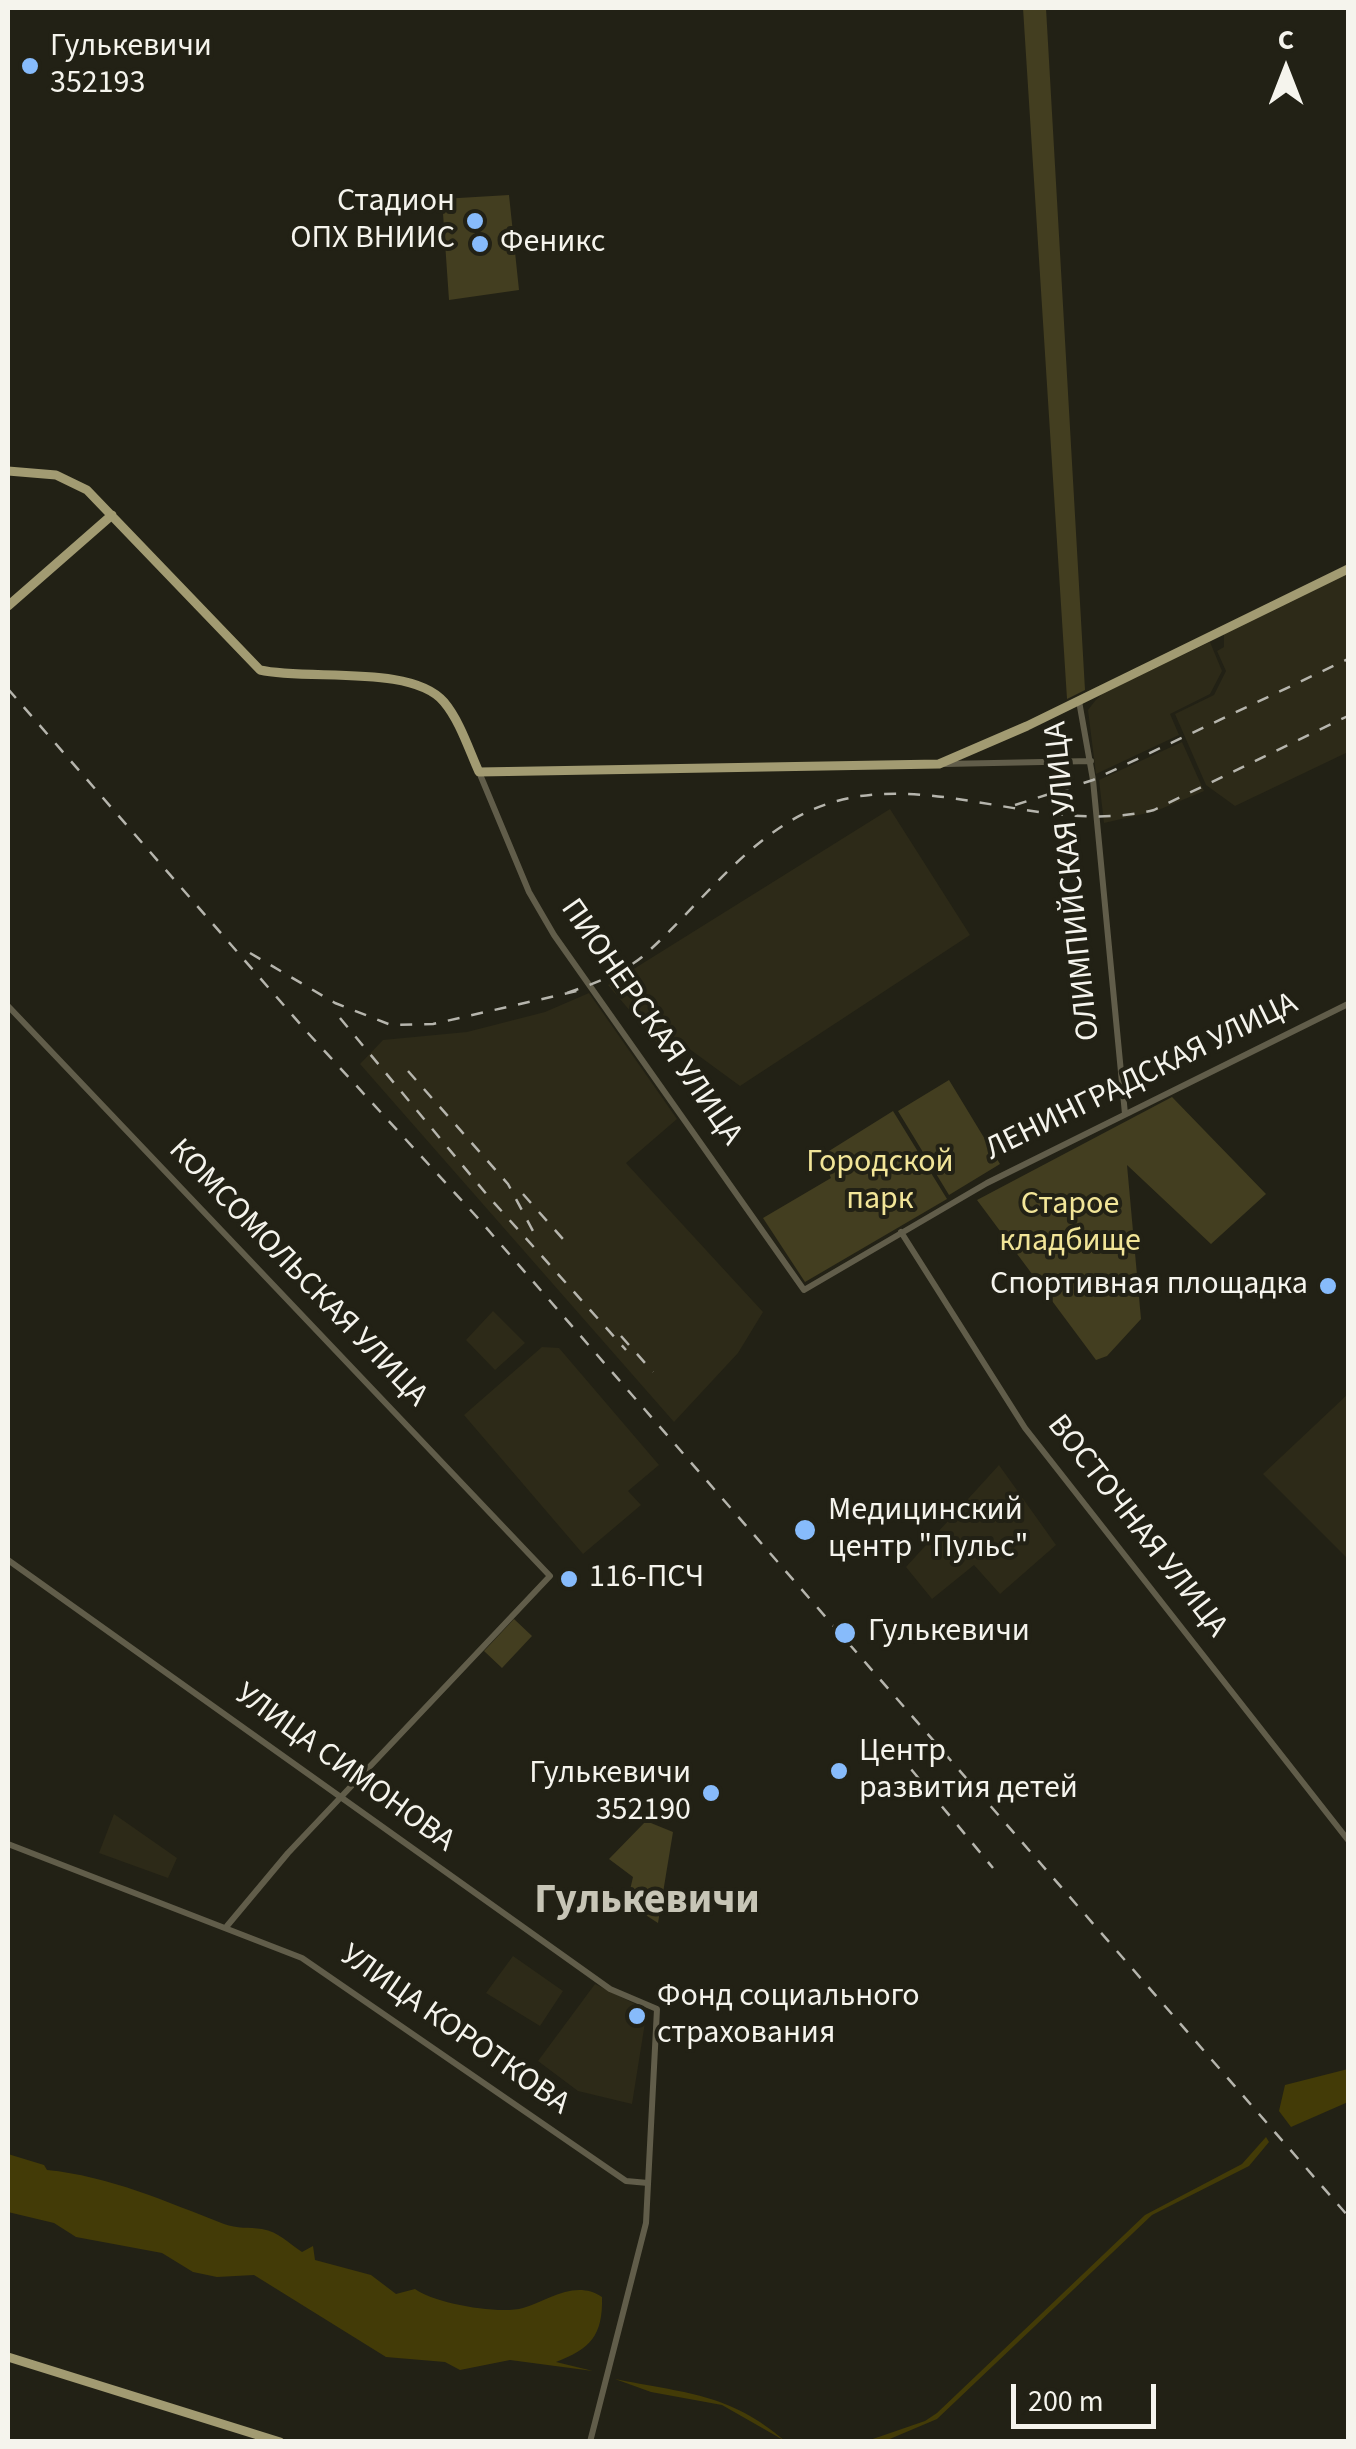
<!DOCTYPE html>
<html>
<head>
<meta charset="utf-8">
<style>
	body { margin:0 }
	#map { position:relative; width:1356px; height:2449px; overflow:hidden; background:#222115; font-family:"Source Sans 3",sans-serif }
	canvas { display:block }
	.frame { position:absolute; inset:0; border:10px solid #f5f4ed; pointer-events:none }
	.north { position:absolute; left:1236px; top:20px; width:100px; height:100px; -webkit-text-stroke:8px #222115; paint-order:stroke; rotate:0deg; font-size:28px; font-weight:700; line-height:40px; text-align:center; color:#f5f4ed }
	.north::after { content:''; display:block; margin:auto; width:35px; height:45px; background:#f5f4ed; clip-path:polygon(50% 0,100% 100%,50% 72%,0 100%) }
	.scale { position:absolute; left:1011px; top:2384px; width:145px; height:45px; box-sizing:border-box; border:5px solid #f5f4ed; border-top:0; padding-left:12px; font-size:30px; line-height:35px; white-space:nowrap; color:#f5f4ed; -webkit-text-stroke:8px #222115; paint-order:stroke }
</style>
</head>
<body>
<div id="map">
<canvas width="1356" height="2449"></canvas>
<div class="frame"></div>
<div class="north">С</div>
<div class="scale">200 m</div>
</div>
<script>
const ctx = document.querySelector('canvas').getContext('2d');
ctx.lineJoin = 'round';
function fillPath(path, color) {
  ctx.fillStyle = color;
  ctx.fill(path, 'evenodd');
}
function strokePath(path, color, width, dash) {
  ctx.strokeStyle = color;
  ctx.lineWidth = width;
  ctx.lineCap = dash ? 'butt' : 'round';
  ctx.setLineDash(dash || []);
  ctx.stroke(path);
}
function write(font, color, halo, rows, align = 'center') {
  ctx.font = font + ' "Source Sans 3",sans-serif';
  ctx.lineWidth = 8;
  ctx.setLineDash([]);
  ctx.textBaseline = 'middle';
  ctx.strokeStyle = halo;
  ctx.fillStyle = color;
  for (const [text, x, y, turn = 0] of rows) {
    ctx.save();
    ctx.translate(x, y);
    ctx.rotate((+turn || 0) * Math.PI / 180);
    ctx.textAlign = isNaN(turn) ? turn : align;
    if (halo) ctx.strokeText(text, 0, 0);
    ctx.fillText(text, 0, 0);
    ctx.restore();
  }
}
fillPath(new Path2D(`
	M 1348,573 L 1348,752 L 1235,806 L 1206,785 L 1175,714 L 1214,695 L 1226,671 L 1217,651 L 1224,647 L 1224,633 Z
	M 1210,642 L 1222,671 L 1210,694 L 1170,714 L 1179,735 L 1096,774 L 1088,710 L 1095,701 L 1103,693 Z
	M 1182,742 L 1204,791 L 1156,811 L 1104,823 L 1099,780 Z
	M 890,809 L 970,935 L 740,1086 L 684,1045 L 666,1053 L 608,985 Z
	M 589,993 L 677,1119 L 626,1163 L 763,1312 L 738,1353 L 674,1422 L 360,1064 L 383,1040 L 467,1032 L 545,1012 Z
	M 493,1311 L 525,1343 L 495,1370 L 466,1340 Z
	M 542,1347 L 559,1348 L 659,1465 L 628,1491 L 641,1505 L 583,1554 L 464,1415 Z
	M 1348,1394 L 1348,1559 L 1263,1474 Z
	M 999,1465 L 1056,1545 L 1000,1594 L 974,1565 L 932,1599 L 906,1567 Z
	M 114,1814 L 177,1858 L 168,1878 L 99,1853 Z
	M 513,1956 L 563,1991 L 540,2026 L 486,1993 Z
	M 595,1984 L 647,2010 L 632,2104 L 578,2091 L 538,2061 Z`), '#2d2a18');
fillPath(new Path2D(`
	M 1023,8 L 1046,8 L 1085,690 L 1067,699 Z
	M 509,195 L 519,290 L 449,300 L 442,199 Z
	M 949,1080 L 1000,1164 L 949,1195 L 898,1111 Z
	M 1172,1097 L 1266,1194 L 1211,1244 L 1127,1165 L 1141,1319 L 1107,1356 L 1096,1360 L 977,1200 Z
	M 893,1111 L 947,1199 L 805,1282 L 763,1218 L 831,1178 L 821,1156 Z
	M 514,1619 L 532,1636 L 502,1668 L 484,1651 Z
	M 646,1821 L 673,1832 L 658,1923 L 627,1903 L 633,1877 L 609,1859 Z`), '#433e20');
fillPath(new Path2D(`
	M 1348,2069 L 1348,2102 L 1291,2127 L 1279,2111 L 1285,2085 Z
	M 1266,2137 L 1269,2142 L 1249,2166 L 1152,2215 L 937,2419 L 885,2441 L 867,2441 L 925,2421 L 937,2413 L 1145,2215 L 1242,2164 Z
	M 8,2154 L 44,2165 L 47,2170 C 109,2176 167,2202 224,2224 C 237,2229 249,2227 262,2229 C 279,2232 288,2243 302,2252 L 313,2246 L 315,2260 L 371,2275 L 396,2294 L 415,2289 C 433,2303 499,2315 523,2308 C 548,2301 575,2279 602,2297 C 603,2336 590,2349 556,2362 L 593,2371 L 510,2360 L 460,2370 L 445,2362 L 386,2357 L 254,2275 L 217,2277 L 193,2272 L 162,2253 L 76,2237 L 54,2223 L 8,2212 Z
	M 615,2379 C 683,2393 730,2393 785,2441 L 722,2405 L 651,2392 Z`), '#433b07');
strokePath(new Path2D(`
	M 1079,701 L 1093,780 L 1125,1114
	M 945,764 L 1091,761
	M 479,772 L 529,892 L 554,935 L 804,1290 L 987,1183 L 1348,1004
	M 8,1006 L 550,1576 L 288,1853 L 227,1926
	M 901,1232 L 1025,1428 L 1348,1840
	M 8,1560 L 610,1989 L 657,2009 L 646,2223 L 590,2442
	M 8,1844 L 302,1958 L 626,2181 L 648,2183`), '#615d4a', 6);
strokePath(new Path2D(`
	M 8,471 L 56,475 L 87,490 L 260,670 C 308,681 412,664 444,702 C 460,721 469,750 479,772 L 939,764 L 1027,726 L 1348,569
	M 8,606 L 112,515
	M 8,2357 L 280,2442`), '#a29b72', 9);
strokePath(new Path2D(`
	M 8,689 L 308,1033 L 476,1216 L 1348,2216
	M 1015,805 L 1093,780 L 1348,659
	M 250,953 L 335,1003 L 391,1025 L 433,1024 L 577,991
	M 567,993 C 593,984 621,974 642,957 C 703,904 755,823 837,801 C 938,773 1048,836 1154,810 L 1348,716
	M 340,1018 L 488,1196 L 626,1350
	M 408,1071 L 508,1184 L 534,1233
	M 523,1194 L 570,1247
	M 621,1336 L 653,1372
	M 896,1751 L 993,1868`), '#b6b5ad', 2.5, [12, 12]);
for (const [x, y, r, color] of [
	[30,66,10,"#87bbfb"],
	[475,221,10,"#87bbfb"],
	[480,244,10,"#87bbfb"],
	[1328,1286,10,"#87bbfb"],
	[805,1530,12,"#87bbfb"],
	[569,1579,10,"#87bbfb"],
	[845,1633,12,"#87bbfb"],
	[839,1771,10,"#87bbfb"],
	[711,1793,10,"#87bbfb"],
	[637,2016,10,"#87bbfb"]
]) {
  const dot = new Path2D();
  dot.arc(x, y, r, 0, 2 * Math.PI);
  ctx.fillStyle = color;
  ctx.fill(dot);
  strokePath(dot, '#222115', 4);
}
write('32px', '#f5f4ed', '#222115', [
	["Гулькевичи",50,48],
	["352193",50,85],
	["Стадион",455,203,"right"],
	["ОПХ ВНИИС",455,240,"right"],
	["Феникс",500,244],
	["Спортивная площадка",1308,1286,"right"],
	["Медицинский",828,1512],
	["центр \"Пульс\"",828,1549],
	["116-ПСЧ",589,1579],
	["Гулькевичи",868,1633],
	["Центр",859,1753],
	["развития детей",859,1790],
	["Гулькевичи",691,1775,"right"],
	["352190",691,1812,"right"],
	["Фонд социального",657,1998],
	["страхования",657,2035]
], 'left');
write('32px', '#f5f4ed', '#222115', [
	["ОЛИМПИЙСКАЯ УЛИЦА",1074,881,-96],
	["ПИОНЕРСКАЯ УЛИЦА",650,1023,55],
	["ЛЕНИНГРАДСКАЯ УЛИЦА",1142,1078,-26],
	["КОМСОМОЛЬСКАЯ УЛИЦА",297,1274,46],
	["ВОСТОЧНАЯ УЛИЦА",1136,1527,52],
	["УЛИЦА СИМОНОВА",344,1769,36],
	["УЛИЦА КОРОТКОВА",454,2031,35]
]);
write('32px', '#f2e598', '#222115', [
	["Городской",880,1164],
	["парк",880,1201],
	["Старое",1070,1206],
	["кладбище",1070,1243]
]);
write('bold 42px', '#c7c5b6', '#222115', [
	["Гулькевичи",647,1903]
]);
</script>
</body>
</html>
